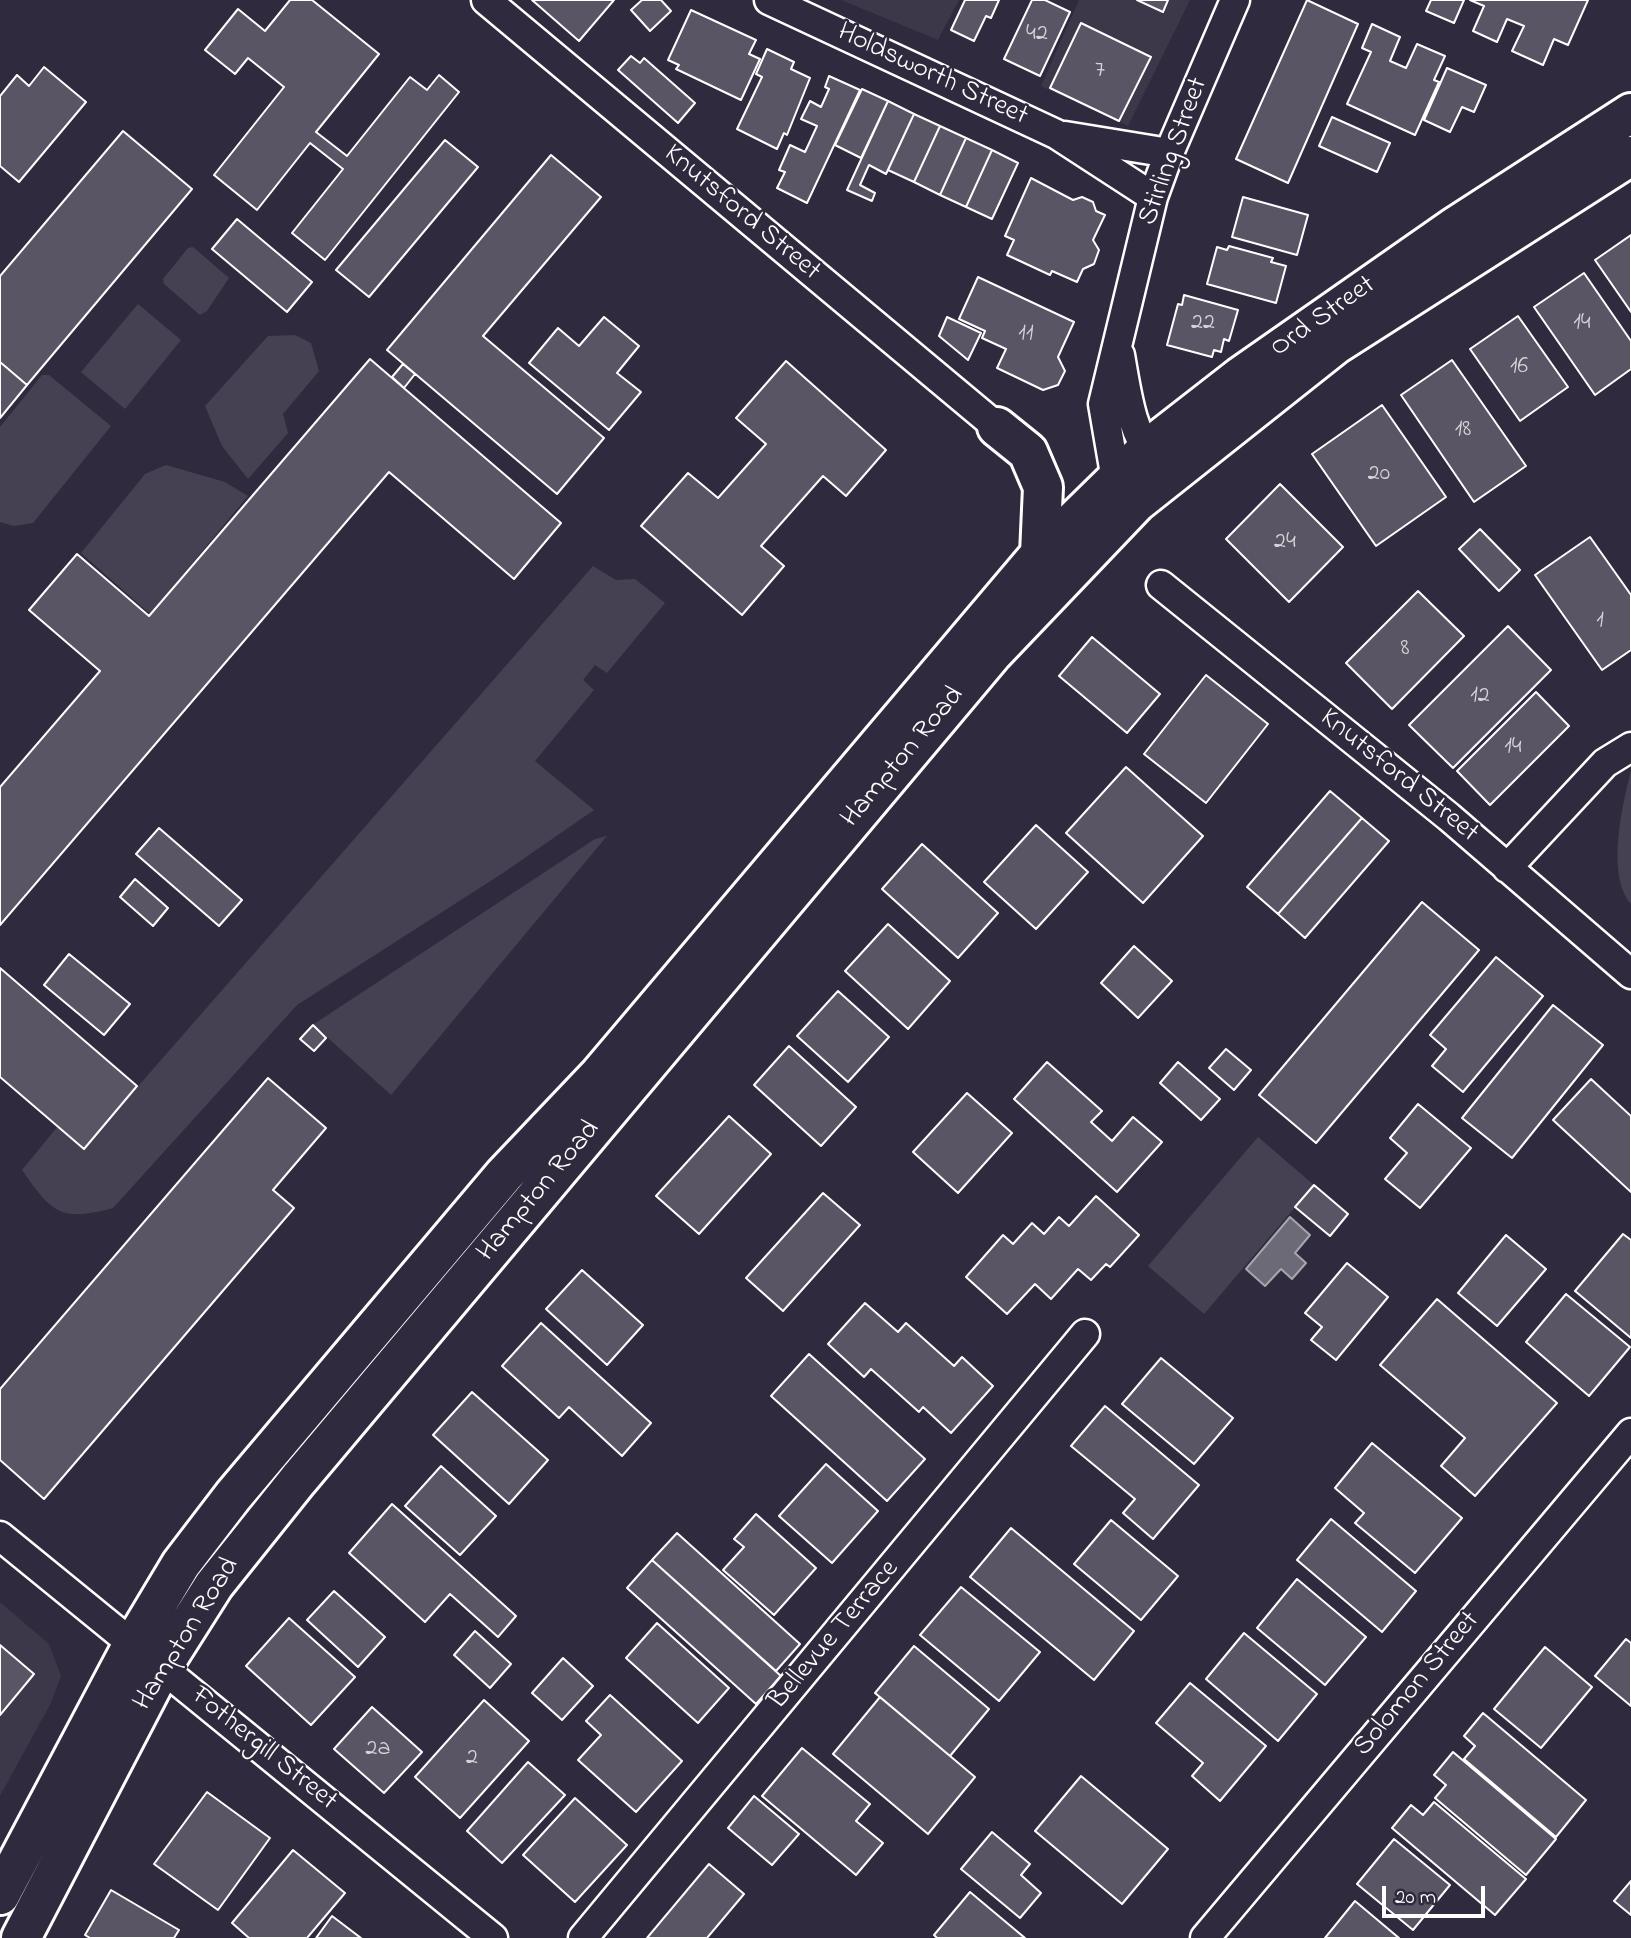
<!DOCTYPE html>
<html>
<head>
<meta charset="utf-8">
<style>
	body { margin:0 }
	#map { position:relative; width:1631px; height:1938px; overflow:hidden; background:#2f2a3d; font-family:"Indie Flower",sans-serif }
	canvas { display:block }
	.scale { position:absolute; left:1382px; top:1886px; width:103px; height:32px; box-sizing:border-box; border:4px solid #fff; border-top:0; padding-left:9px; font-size:21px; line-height:24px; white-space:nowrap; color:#fff; -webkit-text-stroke:5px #2f2a3d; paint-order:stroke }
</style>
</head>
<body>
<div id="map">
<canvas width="1631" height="1938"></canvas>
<div class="scale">20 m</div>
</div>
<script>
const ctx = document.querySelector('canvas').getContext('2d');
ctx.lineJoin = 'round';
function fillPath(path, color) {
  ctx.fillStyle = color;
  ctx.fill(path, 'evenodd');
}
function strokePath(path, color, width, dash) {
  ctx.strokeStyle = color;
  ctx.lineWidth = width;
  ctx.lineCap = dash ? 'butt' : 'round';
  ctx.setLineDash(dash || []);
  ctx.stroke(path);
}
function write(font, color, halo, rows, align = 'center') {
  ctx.font = font + ' "Indie Flower",sans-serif';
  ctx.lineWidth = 5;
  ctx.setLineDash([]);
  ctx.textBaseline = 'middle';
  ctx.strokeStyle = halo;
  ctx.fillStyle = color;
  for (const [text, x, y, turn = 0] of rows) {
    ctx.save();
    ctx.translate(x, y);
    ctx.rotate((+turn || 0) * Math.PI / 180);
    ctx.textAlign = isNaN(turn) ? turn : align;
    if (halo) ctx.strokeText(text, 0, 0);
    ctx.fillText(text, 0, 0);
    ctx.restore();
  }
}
fillPath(new Path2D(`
	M 841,0 L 959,0 L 938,40 Z
	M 1079,0 L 1190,0 L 1128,126 L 1041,86 Z
	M 0,1602 L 49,1644 L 61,1676 L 51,1703 L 0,1796 Z`), '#3c3749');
fillPath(new Path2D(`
	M 193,247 L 229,278 L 207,311 L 200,315 L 164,284 L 163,279 L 188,248 Z
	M 138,304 L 181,340 L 125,409 L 81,372 Z
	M 295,335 L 311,343 L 319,371 L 283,414 L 288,433 L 248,479 L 222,446 L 205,406 L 268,336 Z
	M 42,375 L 49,375 L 111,426 L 33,523 L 14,526 L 0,522 L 0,427 Z
	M 166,465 L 225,482 L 248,496 L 150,614 L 81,553 L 145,474 Z
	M 593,566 L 616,580 L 635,579 L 665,603 L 607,673 L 595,665 L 583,680 L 594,690 L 535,761 L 594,810 L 503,873 L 297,1005 L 113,1208 C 60,1222 52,1213 22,1170 L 58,1126 L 84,1148 Z
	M 1631,771 L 1631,904 C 1606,875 1622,806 1631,771 Z
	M 607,836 L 391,1095 L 317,1028 L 314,1024 L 595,839 Z
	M 1258,1137 L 1314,1185 L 1204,1314 L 1148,1266 Z`), '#464152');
const water = new Path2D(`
	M 1290,1217 L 1310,1235 L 1295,1253 L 1306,1263 L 1292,1279 L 1281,1269 L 1265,1286 L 1246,1269 Z`);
fillPath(water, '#6d6a77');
strokePath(water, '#a7a6ad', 2);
const building = new Path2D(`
	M 290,0 L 312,0 L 379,54 L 316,132 L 347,156 L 410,77 L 427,90 L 439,75 L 459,92 L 325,260 L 292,233 L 343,169 L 310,143 L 257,210 L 214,175 L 284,87 L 248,58 L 235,74 L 205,50 L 238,9 L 265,31 Z
	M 532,0 L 614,0 L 579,41 Z
	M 642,0 L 661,0 L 671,11 L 650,31 L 631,10 Z
	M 965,0 L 999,0 L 991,18 L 986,16 L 974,41 L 951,30 Z
	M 1032,0 L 1045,0 L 1070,12 L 1040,76 L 1004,59 Z
	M 1137,0 L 1168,0 L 1163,12 Z
	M 1307,0 L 1358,24 L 1288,183 L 1236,159 Z
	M 1431,0 L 1464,0 L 1454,23 L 1426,11 Z
	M 1470,0 L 1588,0 L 1568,45 L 1554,39 L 1543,65 L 1512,51 L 1524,26 L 1507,19 L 1497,42 L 1473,31 L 1484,6 Z
	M 691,10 L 756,40 L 749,54 L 760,59 L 741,100 L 676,69 L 679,65 L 668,60 Z
	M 1081,23 L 1151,57 L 1119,121 L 1050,88 Z
	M 1372,24 L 1400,37 L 1390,61 L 1406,68 L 1417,44 L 1445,56 L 1434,80 L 1439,82 L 1415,135 L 1347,104 L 1371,52 L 1362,48 Z
	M 767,49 L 794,62 L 791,69 L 810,78 L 787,135 L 784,133 L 777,149 L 737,129 L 762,77 L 756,74 Z
	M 631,56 L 640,63 L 644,58 L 695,103 L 678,123 L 618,70 Z
	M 44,67 L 86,102 L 19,182 L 0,166 L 0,96 L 17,75 L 29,86 Z
	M 1447,68 L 1486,85 L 1474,112 L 1462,107 L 1450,132 L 1424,120 Z
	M 829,76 L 860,90 L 807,203 L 777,188 L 785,172 L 779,170 L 790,145 L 805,152 L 817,126 L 801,119 L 810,101 L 821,107 L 829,89 L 825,87 Z
	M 862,89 L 888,101 L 861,158 L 835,145 Z
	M 888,101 L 914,114 L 886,174 L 869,165 L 860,185 L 875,193 L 872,201 L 847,190 Z
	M 914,114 L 940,126 L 914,182 L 888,170 Z
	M 1332,117 L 1390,143 L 1377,172 L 1319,146 Z
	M 940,126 L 966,138 L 940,195 L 914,182 Z
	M 123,131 L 192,189 L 27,385 L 0,362 L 0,276 Z
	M 966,138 L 992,150 L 966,207 L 940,195 Z
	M 445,140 L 478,167 L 369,297 L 336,270 Z
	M 992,150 L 1018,163 L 992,219 L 966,207 Z
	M 551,155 L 601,197 L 483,336 L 604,438 L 557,494 L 387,350 Z
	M 1031,178 L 1073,200 L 1082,197 L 1093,202 L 1096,211 L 1105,215 L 1093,240 L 1099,250 L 1094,264 L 1083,269 L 1077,282 L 1052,271 L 1050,275 L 1007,255 L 1014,240 L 1005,236 Z
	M 1243,197 L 1308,215 L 1297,255 L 1232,237 Z
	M 237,219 L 312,282 L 287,312 L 212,249 Z
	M 1631,235 L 1631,312 L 1595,260 Z
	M 1229,246 L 1273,258 L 1271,262 L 1286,266 L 1276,303 L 1207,284 L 1217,247 L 1227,250 Z
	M 1584,273 L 1631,341 L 1631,369 L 1595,395 L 1534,307 Z
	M 978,277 L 1074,322 L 1058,357 L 1065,371 L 1058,385 L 1043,390 L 997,368 L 1006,349 L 982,338 L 985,331 L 959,319 Z
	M 1184,295 L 1238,310 L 1229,341 L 1224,339 L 1221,352 L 1214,350 L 1212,357 L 1167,345 L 1178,304 L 1182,305 Z
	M 1518,316 L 1568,387 L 1520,421 L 1470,349 Z
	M 604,317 L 639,346 L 617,373 L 641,392 L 609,430 L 529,363 L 558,328 L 579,346 Z
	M 947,317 L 981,333 L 968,360 L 939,336 Z
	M 370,359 L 561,523 L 514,579 L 389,472 L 0,925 L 0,787 L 100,671 L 29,610 L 77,554 L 149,616 Z
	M 1452,360 L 1526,466 L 1474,502 L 1401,395 Z
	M 786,361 L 886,450 L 846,496 L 823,476 L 761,546 L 784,566 L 742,615 L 641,526 L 688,473 L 718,498 L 766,444 L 736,418 Z
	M 0,362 L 27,385 L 0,418 Z
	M 403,364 L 415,374 L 404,388 L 392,377 Z
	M 1382,405 L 1446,497 L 1376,546 L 1312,454 Z
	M 1280,484 L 1343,547 L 1289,602 L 1226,539 Z
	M 1480,529 L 1520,570 L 1499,591 L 1459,549 Z
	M 1590,537 L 1631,595 L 1631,650 L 1602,670 L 1535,575 Z
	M 1418,591 L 1464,636 L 1392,709 L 1346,663 Z
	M 1508,626 L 1551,670 L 1453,768 L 1409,725 Z
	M 1092,637 L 1160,694 L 1127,733 L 1059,676 Z
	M 1206,675 L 1268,724 L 1206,803 L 1144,754 Z
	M 1536,692 L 1569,726 L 1490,805 L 1457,771 Z
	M 1126,767 L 1203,836 L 1143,903 L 1066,833 Z
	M 1330,791 L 1362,818 L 1278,914 L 1247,887 Z
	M 1362,818 L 1389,841 L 1305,938 L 1278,914 Z
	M 1036,825 L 1088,872 L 1036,929 L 984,882 Z
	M 159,828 L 242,900 L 219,926 L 136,854 Z
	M 922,844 L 998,913 L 958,958 L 882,889 Z
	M 135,879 L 168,908 L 153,926 L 120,897 Z
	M 1422,902 L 1479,950 L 1316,1143 L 1259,1095 Z
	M 888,924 L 950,981 L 908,1029 L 845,971 Z
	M 1134,946 L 1172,981 L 1138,1018 L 1101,983 Z
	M 69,954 L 130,1004 L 104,1035 L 44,985 Z
	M 1496,957 L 1543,996 L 1463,1092 L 1432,1066 L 1446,1049 L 1430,1035 Z
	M 0,968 L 137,1086 L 84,1149 L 0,1077 Z
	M 838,991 L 889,1037 L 848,1082 L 797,1036 Z
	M 1553,1005 L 1603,1045 L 1512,1158 L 1462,1118 Z
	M 313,1025 L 326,1038 L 314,1051 L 300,1039 Z
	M 789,1046 L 856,1107 L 821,1146 L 754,1085 Z
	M 1226,1049 L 1251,1070 L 1234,1090 L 1209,1068 Z
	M 1047,1062 L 1102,1111 L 1091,1122 L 1112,1141 L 1133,1117 L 1162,1142 L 1117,1192 L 1014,1099 Z
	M 1178,1062 L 1220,1099 L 1201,1120 L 1160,1083 Z
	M 268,1078 L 326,1128 L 273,1190 L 294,1208 L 44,1499 L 0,1460 L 0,1389 Z
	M 1591,1079 L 1631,1116 L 1631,1192 L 1553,1120 Z
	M 967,1093 L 1012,1133 L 958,1193 L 913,1152 Z
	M 1418,1104 L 1471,1148 L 1420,1208 L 1385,1179 L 1407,1153 L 1390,1138 Z
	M 729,1116 L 771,1154 L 699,1234 L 656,1196 Z
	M 1314,1185 L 1348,1214 L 1330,1236 L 1295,1207 Z
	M 823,1193 L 860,1225 L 783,1311 L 746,1278 Z
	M 1096,1196 L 1139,1235 L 1110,1267 L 1106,1264 L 1091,1280 L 1078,1269 L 1051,1299 L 1035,1284 L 1007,1314 L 966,1277 L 1003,1235 L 1013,1244 L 1032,1223 L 1044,1234 L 1059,1217 L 1069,1226 Z
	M 1623,1234 L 1631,1240 L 1631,1338 L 1575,1291 Z
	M 1506,1235 L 1546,1269 L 1497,1326 L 1458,1293 Z
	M 1347,1263 L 1388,1297 L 1336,1360 L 1311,1340 L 1322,1327 L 1305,1313 Z
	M 582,1270 L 643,1325 L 607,1365 L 546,1309 Z
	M 1566,1294 L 1630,1347 L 1589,1396 L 1526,1342 Z
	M 1437,1299 L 1557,1403 L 1475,1496 L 1441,1466 L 1465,1438 L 1380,1365 Z
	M 865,1303 L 898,1332 L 906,1323 L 954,1366 L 962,1357 L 993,1386 L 951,1433 L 923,1407 L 919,1412 L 871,1369 L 864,1377 L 828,1344 Z
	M 541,1323 L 651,1423 L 622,1456 L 569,1407 L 559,1418 L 502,1366 Z
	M 809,1354 L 925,1459 L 887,1501 L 771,1396 Z
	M 1161,1358 L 1233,1418 L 1194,1464 L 1122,1404 Z
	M 472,1392 L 548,1460 L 509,1504 L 433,1435 Z
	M 1105,1406 L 1199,1485 L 1153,1539 L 1123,1513 L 1135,1499 L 1071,1446 Z
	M 1372,1443 L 1462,1518 L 1415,1573 L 1355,1523 L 1364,1513 L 1335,1488 Z
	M 826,1464 L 878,1511 L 832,1563 L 779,1516 Z
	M 441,1466 L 496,1516 L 460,1555 L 405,1506 Z
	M 392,1504 L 516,1616 L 498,1637 L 450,1594 L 425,1622 L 349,1553 Z
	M 756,1514 L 816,1568 L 774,1615 L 723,1570 L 744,1547 L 734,1539 Z
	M 1331,1519 L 1416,1591 L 1382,1632 L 1297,1560 Z
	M 1111,1520 L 1178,1576 L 1141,1620 L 1074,1564 Z
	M 1011,1528 L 1134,1631 L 1094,1680 L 970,1577 Z
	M 677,1533 L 800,1644 L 776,1671 L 652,1560 Z
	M 652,1560 L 781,1676 L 756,1704 L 627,1588 Z
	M 1297,1579 L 1366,1637 L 1325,1685 L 1257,1628 Z
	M 961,1587 L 1040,1652 L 999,1701 L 920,1635 Z
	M 334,1591 L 385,1637 L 358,1667 L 307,1620 Z
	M 289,1618 L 355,1677 L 311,1725 L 246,1666 Z
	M 657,1623 L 729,1688 L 698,1723 L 626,1658 Z
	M 475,1631 L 511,1664 L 490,1688 L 454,1655 Z
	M 1244,1633 L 1317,1694 L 1278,1741 L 1206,1679 Z
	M 1626,1639 L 1631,1643 L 1631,1706 L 1595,1676 Z
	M 0,1645 L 34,1674 L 0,1715 Z
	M 914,1646 L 989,1709 L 950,1756 L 875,1693 Z
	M 1545,1647 L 1592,1687 L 1541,1748 L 1494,1709 Z
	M 563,1658 L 593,1686 L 562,1720 L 532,1693 Z
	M 1190,1683 L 1266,1746 L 1220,1801 L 1192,1776 L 1203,1763 L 1156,1723 Z
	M 610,1695 L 682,1761 L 636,1812 L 578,1760 L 601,1735 L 586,1721 Z
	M 880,1697 L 975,1777 L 928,1834 L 833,1754 Z
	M 484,1700 L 529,1741 L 460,1818 L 415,1777 Z
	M 372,1707 L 422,1752 L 384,1793 L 334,1749 Z
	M 1483,1713 L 1586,1800 L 1556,1837 L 1464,1759 L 1475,1746 L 1464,1736 Z
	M 802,1748 L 870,1804 L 856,1821 L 883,1843 L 856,1875 L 762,1796 Z
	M 1453,1752 L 1556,1839 L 1526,1875 L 1435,1798 L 1446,1785 L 1434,1775 Z
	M 528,1762 L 565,1795 L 502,1863 L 467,1831 Z
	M 1081,1776 L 1168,1849 L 1122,1904 L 1035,1831 Z
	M 207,1792 L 270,1838 L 218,1910 L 154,1864 Z
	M 754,1796 L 799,1834 L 772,1865 L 728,1828 Z
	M 575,1798 L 627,1845 L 575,1902 L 523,1855 Z
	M 1434,1802 L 1526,1879 L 1495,1915 L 1392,1828 L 1411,1805 L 1423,1815 Z
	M 992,1832 L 1030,1864 L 1021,1875 L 1041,1893 L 1020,1918 L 961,1869 Z
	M 1394,1839 L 1450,1885 L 1413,1930 L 1357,1884 Z
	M 293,1850 L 345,1893 L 307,1938 L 249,1938 L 232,1923 Z
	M 709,1864 L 744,1894 L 707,1938 L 647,1938 Z
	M 1631,1881 L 1631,1915 L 1614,1901 Z
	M 111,1890 L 179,1930 L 174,1938 L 90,1938 L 85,1935 Z
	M 970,1892 L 1025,1938 L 937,1938 L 934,1935 Z
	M 1355,1901 L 1399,1938 L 1325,1938 Z
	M 332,1916 L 361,1938 L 316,1938 Z`);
fillPath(building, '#595564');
strokePath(building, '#fff', 2);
const minor = new Path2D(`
	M 486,0 L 997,427
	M 769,0 L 1056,134 L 1153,197
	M 1065,136 L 1169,153
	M 1120,355 C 1127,395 1131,432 1156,464
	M 1126,491 L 1116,480 L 1103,404 L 1153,197 L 1169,153 L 1235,0
	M 1161,585 L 1449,817 L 1631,974
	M 1507,868 L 1605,763 L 1631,747
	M 0,1536 L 493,1938
	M 583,1938 L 1085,1334
	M 1205,1938 L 1631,1433`);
const primary = new Path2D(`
	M 997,427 L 1028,452 L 1043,487 L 1040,554
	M 0,1895 L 133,1644 L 181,1564 L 233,1496 L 504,1175 L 599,1075 L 1040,554 L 1146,450 L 1241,376 L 1453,228 L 1631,113
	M 21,1938 L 162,1667 L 214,1585 L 298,1480 L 992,654 L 1137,502 L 1335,345 L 1631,156`);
strokePath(minor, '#fff', 33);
strokePath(primary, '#fff', 44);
strokePath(minor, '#2f2a3d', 28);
strokePath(primary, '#2f2a3d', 38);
write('24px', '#d6d4d8', null, [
	["42",1037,35],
	["7",1100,72],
	["22",1203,324],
	["14",1582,324],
	["11",1026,335],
	["16",1519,368],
	["18",1463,431],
	["20",1379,475],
	["24",1285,543],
	["1",1600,622],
	["8",1405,650],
	["12",1480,697],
	["14",1513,748],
	["2a",378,1750],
	["2",472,1759]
]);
write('28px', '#fff', '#2f2a3d', [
	["Holdsworth Street",932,76,25],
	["Stirling Street",1175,152,-70],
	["Knutsford Street",741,214,40],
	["Ord Street",1324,318,-35],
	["Hampton Road",904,758,-50],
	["Knutsford Street",1398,777,39],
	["Hampton Road",540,1192,-50],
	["Hampton Road",188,1635,-58],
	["Bellevue Terrace",835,1636,-50],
	["Solomon Street",1418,1685,-50],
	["Fothergill Street",263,1750,39]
]);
</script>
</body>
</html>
